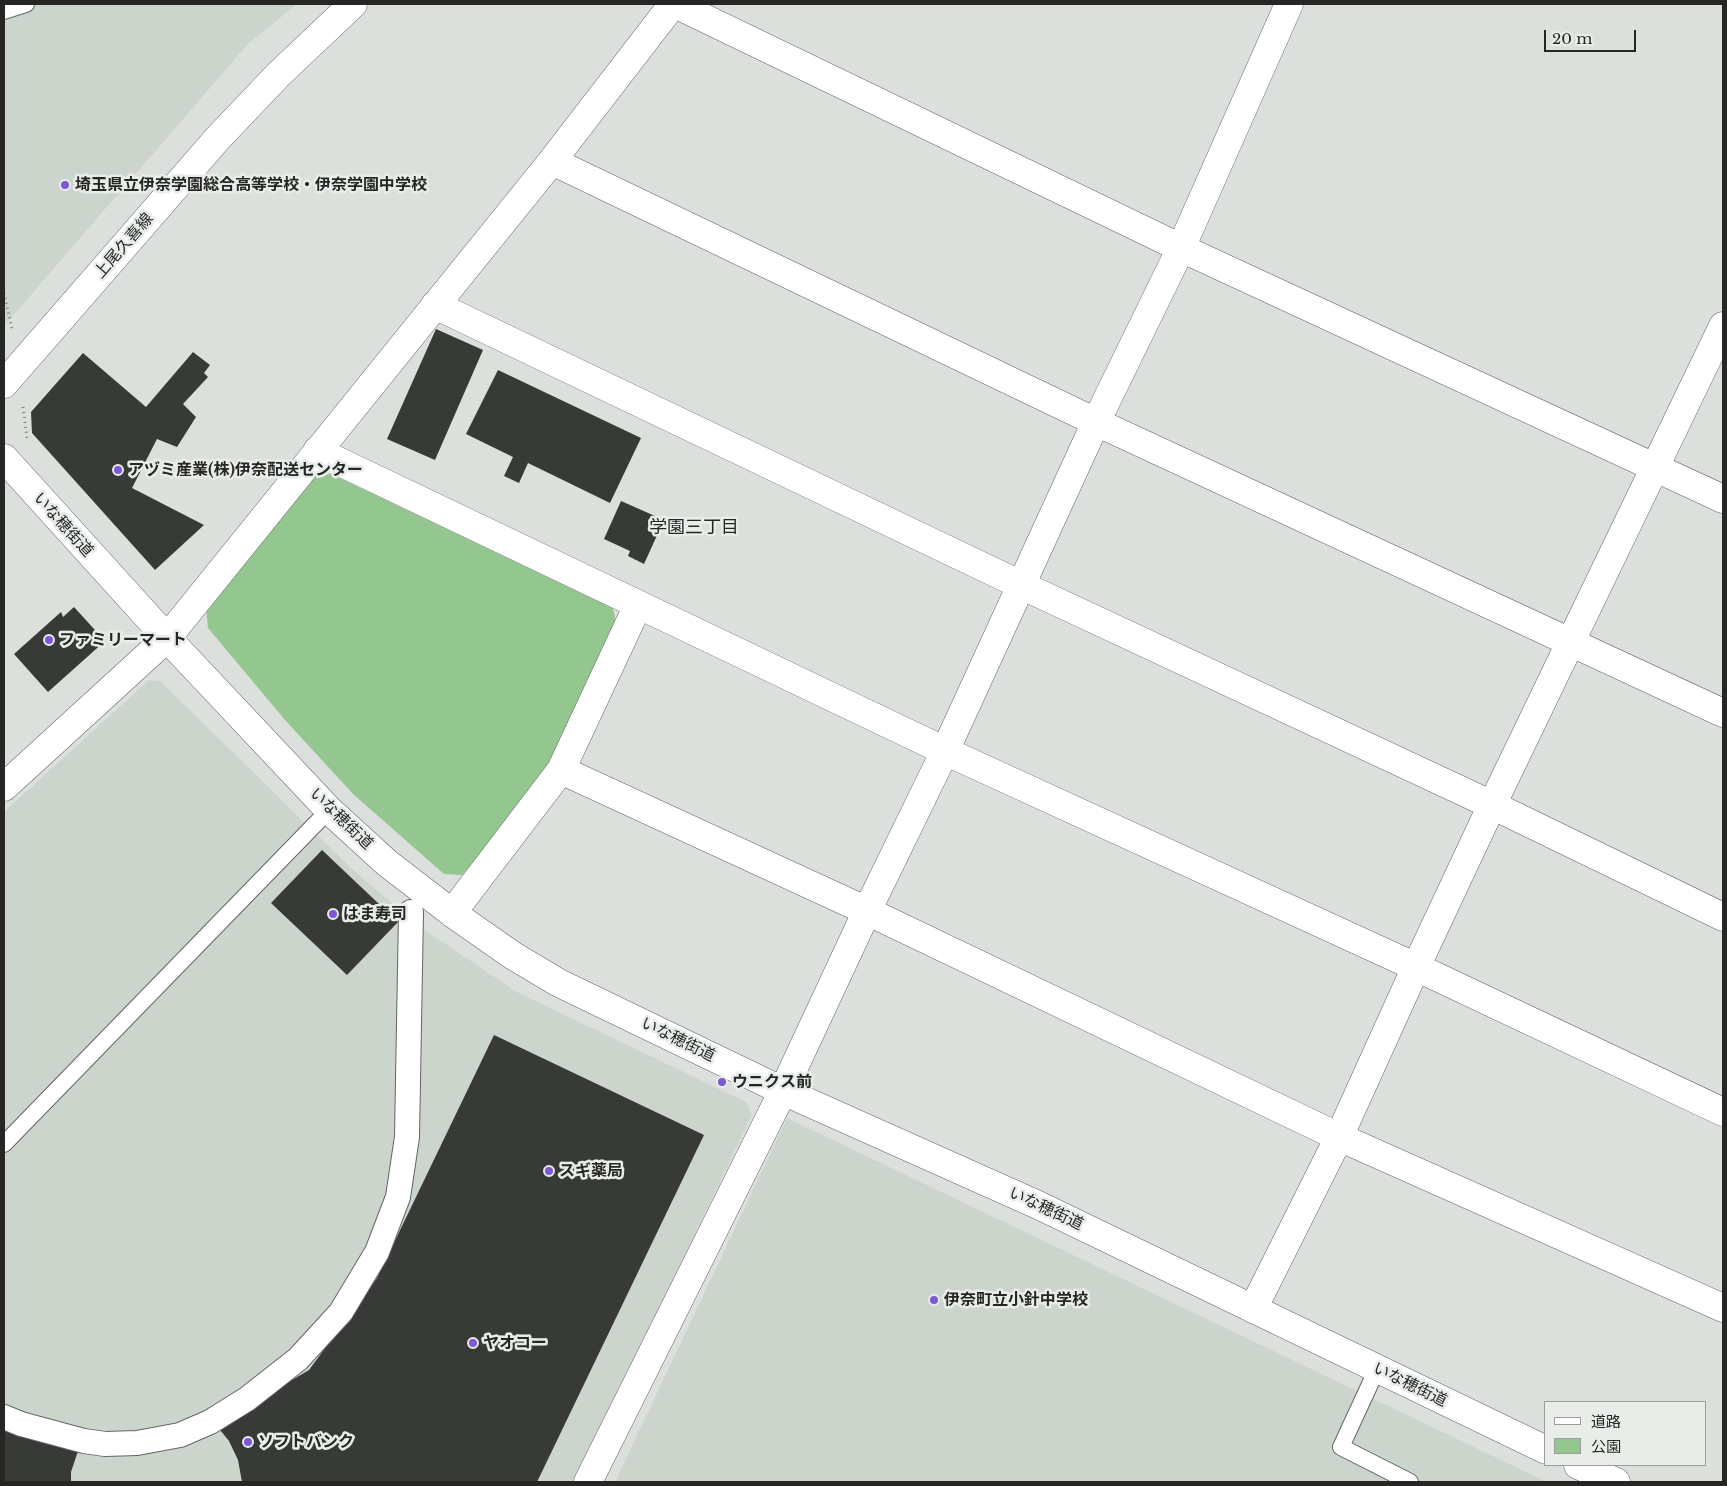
<!DOCTYPE html>
<html>
<head>
<meta charset="utf-8">
<style>
	body { margin:0 }
	#map { position:relative; width:1727px; height:1486px; overflow:hidden; background:#dce0dc; font-family:"Libre Baskerville","Noto Sans JP",serif }
	canvas { display:block }
	.frame { position:absolute; inset:0; border:5px solid #262725; pointer-events:none }
	.legend { position:absolute; left:1544px; top:1401px; width:162px; height:65px; box-sizing:border-box; background:#e9ede9; border:1px solid #9b9e9b; margin:0; padding:6px 9px; list-style:none; font-size:15px; color:#262725 }
	.legend li { display:flex; align-items:center; gap:10px; height:25px }
	.legend b { width:25px; border:1px solid #9b9e9b }
	.scale { position:absolute; left:1544px; top:30px; width:92px; height:22px; box-sizing:border-box; border:2px solid #262725; border-top:0; padding-left:6px; font-size:15px; line-height:18px; white-space:nowrap; color:#262725; -webkit-text-stroke:4px #e9ede9; paint-order:stroke }
</style>
</head>
<body>
<div id="map">
<canvas width="1727" height="1486"></canvas>
<div class="frame"></div>
<ul class="legend">
<li><b style="height:6px;background:#fff"></b>道路</li>
<li><b style="height:14px;background:#94c690"></b>公園</li>
</ul>
<div class="scale">20 m</div>
</div>
<script>
const ctx = document.querySelector('canvas').getContext('2d');
ctx.lineJoin = 'round';
function fillPath(path, color) {
  ctx.fillStyle = color;
  ctx.fill(path, 'evenodd');
}
function strokePath(path, color, width, dash) {
  ctx.strokeStyle = color;
  ctx.lineWidth = width;
  ctx.lineCap = dash ? 'butt' : 'round';
  ctx.setLineDash(dash || []);
  ctx.stroke(path);
}
function write(font, color, halo, rows, align = 'center') {
  ctx.font = font + ' "Libre Baskerville","Noto Sans JP",serif';
  ctx.lineWidth = 5;
  ctx.setLineDash([]);
  ctx.textBaseline = 'middle';
  ctx.strokeStyle = halo;
  ctx.fillStyle = color;
  for (const [text, x, y, turn = 0] of rows) {
    ctx.save();
    ctx.translate(x, y);
    ctx.rotate((+turn || 0) * Math.PI / 180);
    ctx.textAlign = isNaN(turn) ? turn : align;
    if (halo) ctx.strokeText(text, 0, 0);
    ctx.fillText(text, 0, 0);
    ctx.restore();
  }
}
fillPath(new Path2D(`
	M 4,4 L 297,4 L 248,44 L 4,326 Z
	M 149,680 L 160,681 L 352,869 L 419,926 L 517,992 L 746,1102 L 752,1115 L 576,1482 L 4,1482 L 4,812 Z
	M 787,1118 L 1547,1482 L 615,1482 Z`), '#ccd5cb');
fillPath(new Path2D(`
	M 331,474 L 613,608 L 616,623 L 550,771 L 462,875 L 444,874 L 353,794 L 285,720 L 208,628 L 206,608 L 311,475 Z`), '#94c690');
fillPath(new Path2D(`
	M 436,329 L 483,350 L 435,460 L 387,439 Z
	M 193,352 L 210,365 L 204,373 L 208,377 L 183,404 L 196,417 L 177,447 L 157,439 L 132,488 L 204,525 L 155,570 L 32,433 L 31,412 L 83,353 L 146,407 Z
	M 498,370 L 641,438 L 610,503 L 528,463 L 519,483 L 504,476 L 513,457 L 466,434 Z
	M 621,501 L 664,520 L 644,564 L 628,556 L 630,551 L 604,539 Z
	M 74,607 L 105,641 L 48,692 L 14,654 L 61,612 L 63,617 Z
	M 322,850 L 398,922 L 347,975 L 271,903 Z
	M 494,1035 L 704,1135 L 537,1482 L 242,1482 L 238,1460 L 229,1441 L 216,1425 L 309,1370 L 377,1278 Z
	M 4,1428 L 78,1451 L 71,1472 L 71,1482 L 4,1482 Z`), '#373a36');
const service = new Path2D(`
	M 4,11 L 26,4
	M 4,1144 L 329,810
	M 1377,1369 L 1341,1447 L 1410,1482`);
const pedestrian = new Path2D(`
	M 4,1417 L 21,1424 L 84,1441 L 105,1444 L 137,1443 L 180,1435 L 210,1422 L 247,1399 L 298,1359 L 341,1312 L 377,1252 L 398,1197 L 407,1137 L 411,912`);
const minor = new Path2D(`
	M 675,4 L 1181,248 L 1723,499
	M 552,161 L 1096,422 L 1723,713
	M 435,305 L 1021,585 L 1492,805 L 1723,917
	M 317,451 L 945,751 L 1416,967 L 1723,1112
	M 561,770 L 867,911 L 1339,1137 L 1723,1308
	M 4,787 L 167,638 L 552,161 L 673,4
	M 452,913 L 561,770 L 638,605
	M 1253,1309 L 1339,1137 L 1416,967 L 1492,805 L 1723,326
	M 588,1482 L 783,1091 L 867,911 L 945,751 L 1096,422 L 1181,248 L 1289,4`);
const tertiary = new Path2D(`
	M 4,458 L 167,638 L 329,810 L 387,863 L 452,913 L 512,955 L 559,983 L 783,1091 L 1038,1205 L 1546,1450
	M 1578,1465 L 1616,1482`);
const primary = new Path2D(`
	M 4,384 L 218,138 L 279,74 L 353,4`);
strokePath(service, '#636663', 18);
strokePath(pedestrian, '#636663', 26);
strokePath(minor, '#636663', 29);
strokePath(tertiary, '#636663', 29);
strokePath(primary, '#636663', 29);
strokePath(new Path2D(`
	M 4,293 L 12,329
	M 23,407 L 27,438`), '#7d7f7c', 3, [1, 4]);
strokePath(service, '#fff', 16);
strokePath(pedestrian, '#fff', 24);
strokePath(minor, '#fff', 28);
strokePath(tertiary, '#fff', 28);
strokePath(primary, '#fff', 28);
for (const [x, y, r, color] of [
	[65,185,5,"#7d5ad4"],
	[118,470,5,"#7d5ad4"],
	[49,640,5,"#7d5ad4"],
	[333,914,5,"#7d5ad4"],
	[722,1082,5,"#7d5ad4"],
	[549,1171,5,"#7d5ad4"],
	[934,1300,5,"#7d5ad4"],
	[473,1343,5,"#7d5ad4"],
	[248,1442,5,"#7d5ad4"]
]) {
  const dot = new Path2D();
  dot.arc(x, y, r, 0, 2 * Math.PI);
  ctx.fillStyle = color;
  ctx.fill(dot);
  strokePath(dot, '#e9ede9', 2);
}
write('bold 16px', '#262725', '#e9ede9', [
	["埼玉県立伊奈学園総合高等学校・伊奈学園中学校",75,185],
	["アヅミ産業(株)伊奈配送センター",128,470],
	["ファミリーマート",59,640],
	["はま寿司",343,914],
	["ウニクス前",732,1082],
	["スギ薬局",559,1171],
	["伊奈町立小針中学校",944,1300],
	["ヤオコー",483,1343],
	["ソフトバンク",258,1442]
], 'left');
write('16px', '#262725', '#e9ede9', [
	["上尾久喜線",124,246,-49],
	["いな穂街道",63,525,48],
	["いな穂街道",341,819,44],
	["いな穂街道",678,1040,26],
	["いな穂街道",1046,1209,25],
	["いな穂街道",1410,1385,26]
]);
write('18px', '#262725', '#e9ede9', [
	["学園三丁目",694,528]
]);
</script>
</body>
</html>
